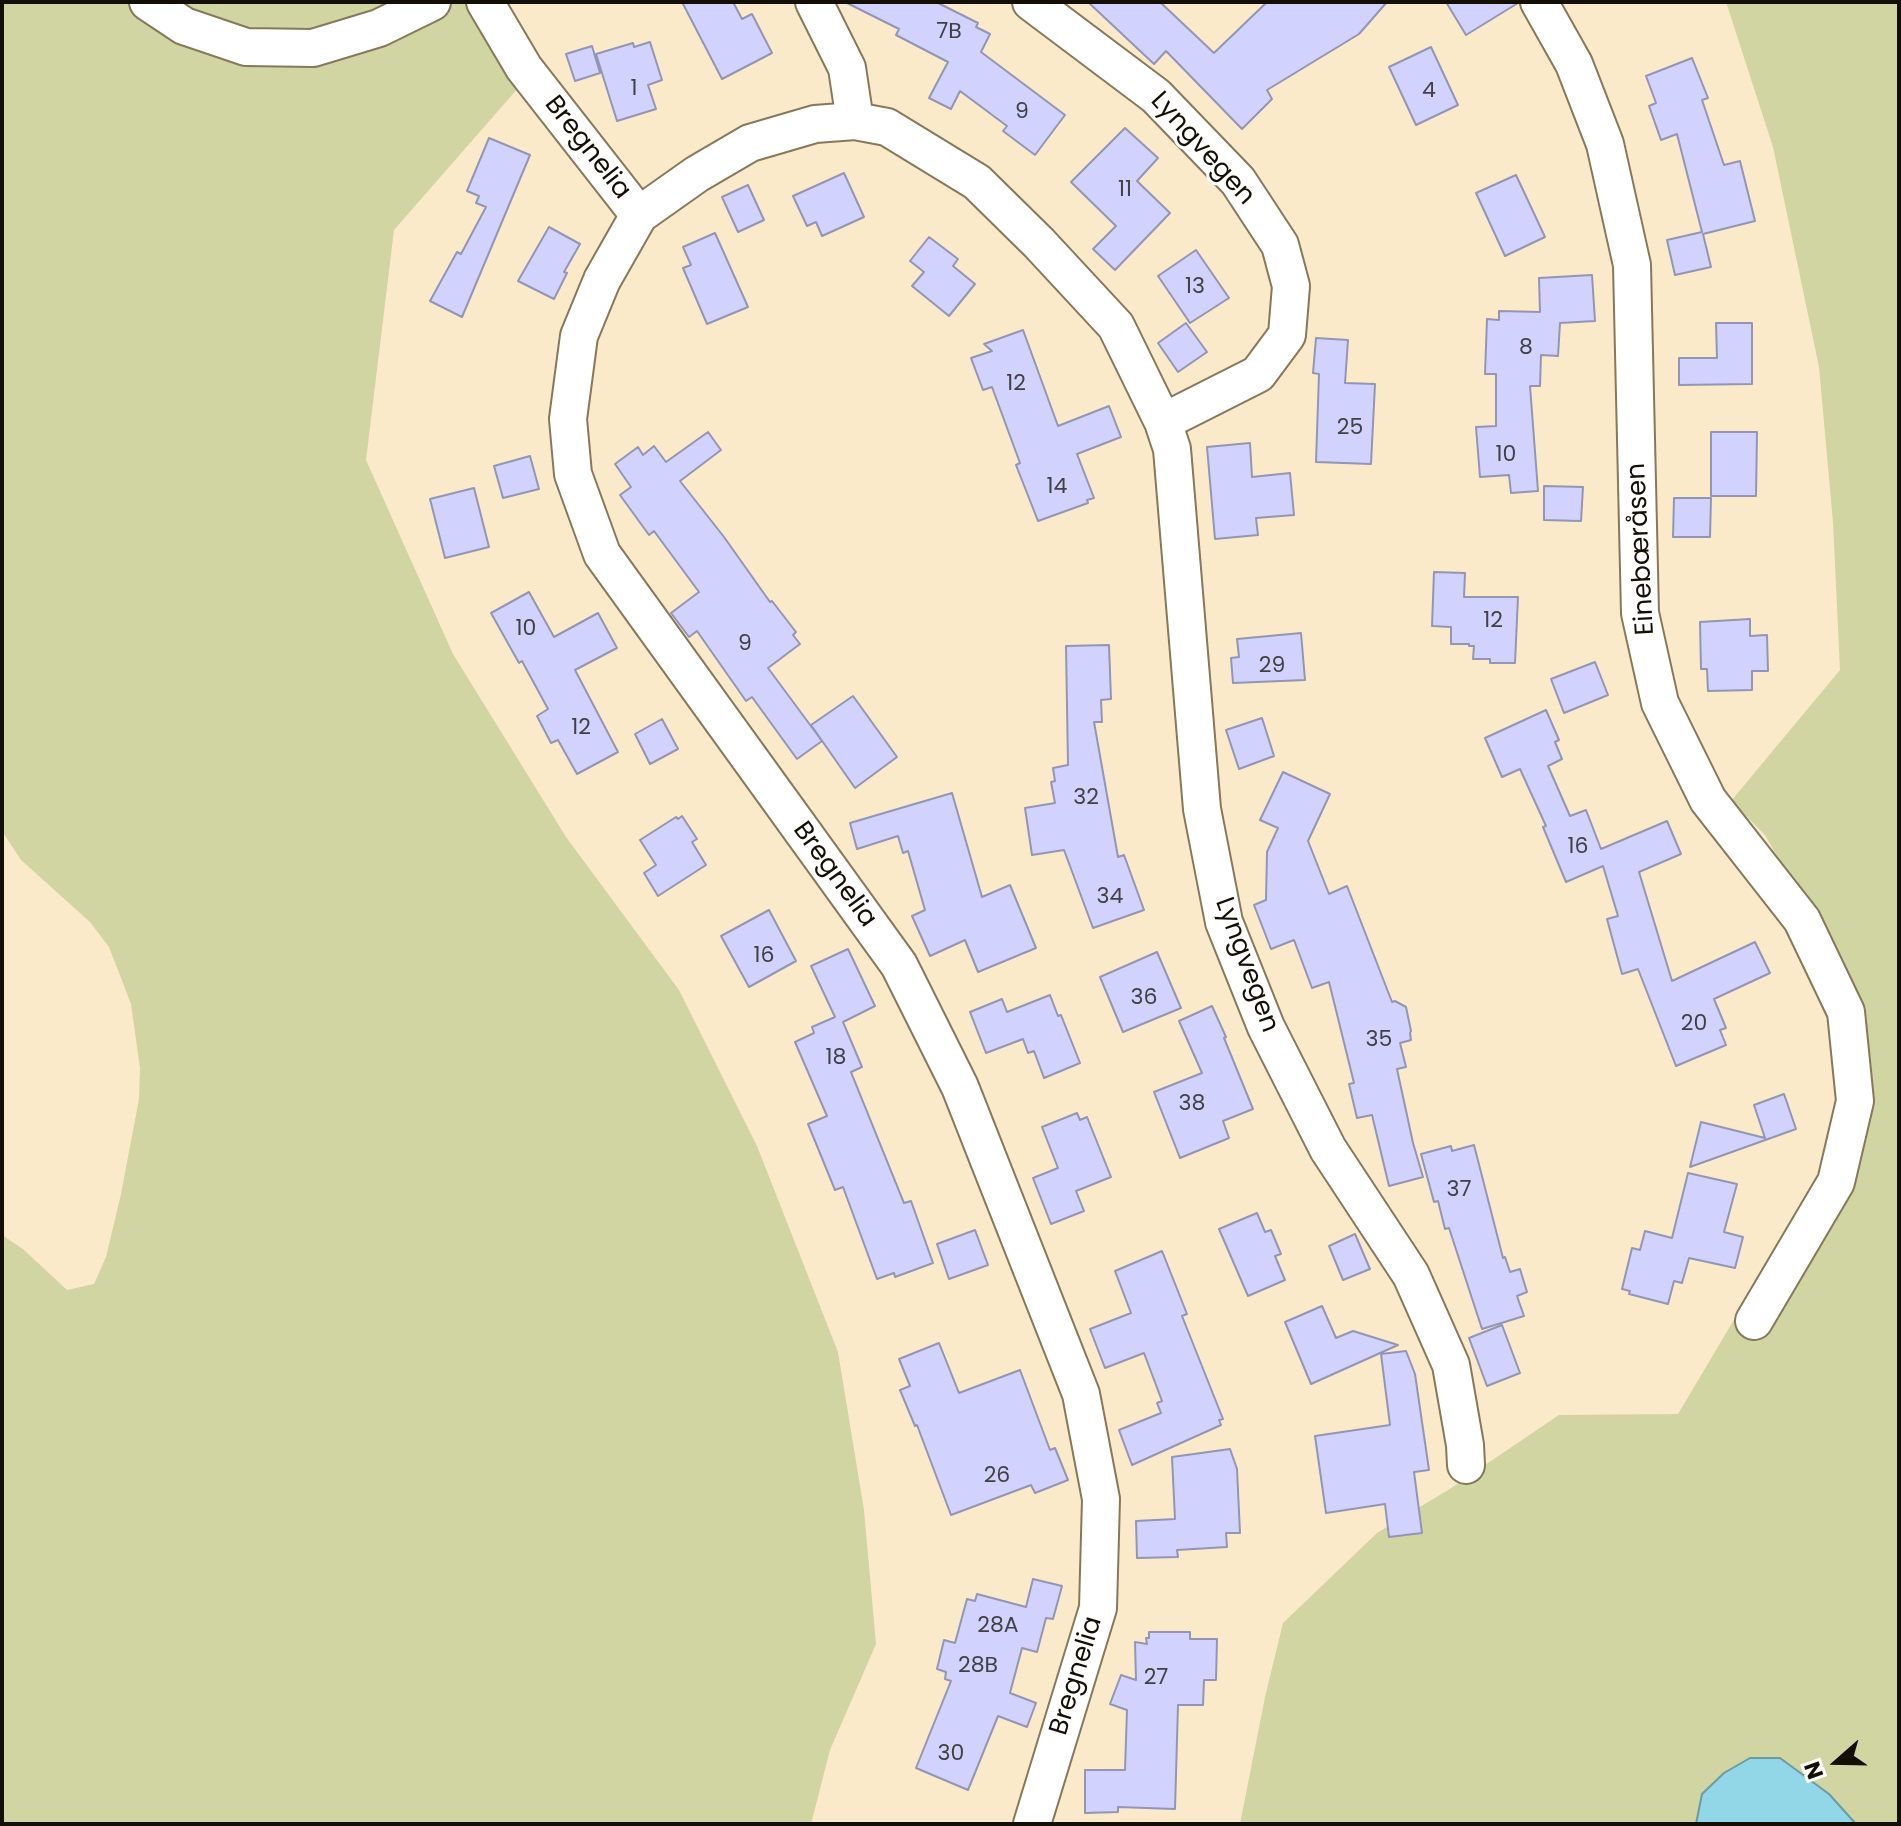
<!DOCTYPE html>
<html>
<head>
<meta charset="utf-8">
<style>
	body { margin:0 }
	#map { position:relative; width:1901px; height:1826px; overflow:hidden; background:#fbeaca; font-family:Poppins,sans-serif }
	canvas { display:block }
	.frame { position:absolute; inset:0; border:4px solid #140f04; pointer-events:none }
	.north { position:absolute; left:1797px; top:1722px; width:80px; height:80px; -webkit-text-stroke:6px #fff; paint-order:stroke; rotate:250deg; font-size:22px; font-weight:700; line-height:32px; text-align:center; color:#140f04 }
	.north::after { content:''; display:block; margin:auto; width:28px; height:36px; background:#140f04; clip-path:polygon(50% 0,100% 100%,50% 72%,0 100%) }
</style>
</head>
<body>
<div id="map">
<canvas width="1901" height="1826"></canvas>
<div class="frame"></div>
<div class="north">N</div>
</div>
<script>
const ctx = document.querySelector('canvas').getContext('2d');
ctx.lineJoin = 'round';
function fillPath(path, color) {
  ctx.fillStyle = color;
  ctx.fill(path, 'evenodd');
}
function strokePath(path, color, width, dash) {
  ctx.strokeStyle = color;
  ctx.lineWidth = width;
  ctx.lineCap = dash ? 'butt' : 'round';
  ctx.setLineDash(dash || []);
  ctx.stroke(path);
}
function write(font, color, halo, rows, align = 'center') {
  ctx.font = font + ' Poppins,sans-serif';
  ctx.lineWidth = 6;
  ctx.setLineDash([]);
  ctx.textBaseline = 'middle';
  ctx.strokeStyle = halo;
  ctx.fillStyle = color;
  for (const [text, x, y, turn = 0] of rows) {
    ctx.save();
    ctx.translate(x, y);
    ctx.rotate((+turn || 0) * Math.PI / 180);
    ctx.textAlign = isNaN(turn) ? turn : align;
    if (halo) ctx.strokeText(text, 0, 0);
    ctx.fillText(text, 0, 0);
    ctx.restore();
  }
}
fillPath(new Path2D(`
	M 2,2 L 493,2 L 519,87 L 394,230 L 366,460 L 453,654 L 566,837 L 679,990 L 757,1146 L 838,1352 L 864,1510 L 876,1644 L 830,1750 L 811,1824 L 2,1824 L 2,1235 L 23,1249 L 67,1290 L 94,1284 L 106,1257 L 121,1194 L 139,1099 L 140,1068 L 131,1004 L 109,947 L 90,922 L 21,860 L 2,831 Z
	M 1726,2 L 1899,2 L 1899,1824 L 1856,1824 L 1829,1794 L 1713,1824 L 1240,1824 L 1265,1697 L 1283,1623 L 1377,1533 L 1448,1490 L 1559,1415 L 1678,1414 L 1855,1116 L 1799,894 L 1765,835 L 1731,801 L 1840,670 L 1833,522 L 1819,367 L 1773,147 Z`), '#d0d5a1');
const water = new Path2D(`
	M 1750,1758 L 1780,1758 L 1829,1794 L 1856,1824 L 1696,1824 L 1702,1794 L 1724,1773 Z`);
fillPath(water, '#92d7e8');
strokePath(water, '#6c9ba4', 2);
const building = new Path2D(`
	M 682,2 L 733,2 L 742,19 L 752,14 L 772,53 L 722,79 Z
	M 845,2 L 936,2 L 978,23 L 976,27 L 990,34 L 981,52 L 1065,115 L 1035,155 L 1003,131 L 1007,126 L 960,91 L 951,109 L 929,98 L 948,62 L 896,35 L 899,29 Z
	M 1088,2 L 1160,2 L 1214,53 L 1267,2 L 1387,2 L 1359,34 L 1267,90 L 1272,99 L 1242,129 L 1166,51 L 1154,64 Z
	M 1446,2 L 1518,2 L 1518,3 L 1466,35 Z
	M 650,42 L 662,80 L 648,85 L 656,109 L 617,121 L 596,54 L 633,43 L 634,47 Z
	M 592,46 L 600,73 L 575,81 L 566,54 Z
	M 1431,47 L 1458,105 L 1416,125 L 1389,67 Z
	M 1692,58 L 1708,98 L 1702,100 L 1724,165 L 1740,161 L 1755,221 L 1703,234 L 1711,267 L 1675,275 L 1667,240 L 1702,232 L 1677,134 L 1661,140 L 1649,106 L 1656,103 L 1646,76 Z
	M 1125,128 L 1158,158 L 1137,181 L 1170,213 L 1115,270 L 1093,249 L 1116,226 L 1071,182 Z
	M 489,138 L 530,155 L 462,317 L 430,301 L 457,252 L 461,254 L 486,207 L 476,203 L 479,196 L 467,191 Z
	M 844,173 L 864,217 L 822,236 L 816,222 L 807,226 L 793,196 Z
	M 1516,175 L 1545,237 L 1505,256 L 1476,193 Z
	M 748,185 L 764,220 L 738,232 L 722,197 Z
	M 549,227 L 580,244 L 564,272 L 567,273 L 554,299 L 518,281 Z
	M 715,233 L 748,307 L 707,324 L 683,268 L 691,265 L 683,247 Z
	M 929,237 L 958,259 L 953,266 L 975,284 L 949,316 L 912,286 L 924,272 L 910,261 Z
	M 1196,250 L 1229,298 L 1190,323 L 1158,276 Z
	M 1592,275 L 1595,321 L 1560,323 L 1558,356 L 1541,355 L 1540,386 L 1530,386 L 1538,491 L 1511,493 L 1509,475 L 1480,477 L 1476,427 L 1496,426 L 1496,374 L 1485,374 L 1487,319 L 1499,320 L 1499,311 L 1540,312 L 1539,278 Z
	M 1186,323 L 1207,352 L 1178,372 L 1158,343 Z
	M 1716,323 L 1752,323 L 1752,384 L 1679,385 L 1679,358 L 1717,358 Z
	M 1023,330 L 1058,426 L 1109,406 L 1121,437 L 1077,454 L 1094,498 L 1087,500 L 1088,503 L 1038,521 L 1016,465 L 1020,463 L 992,387 L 983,390 L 971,358 L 992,351 L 984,344 Z
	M 1316,338 L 1348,340 L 1345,383 L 1375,384 L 1371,464 L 1316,462 L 1319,374 L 1313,373 Z
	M 708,432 L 721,450 L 680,481 L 724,537 L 770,602 L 772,601 L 796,632 L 793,635 L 800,644 L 768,668 L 822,741 L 797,759 L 752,697 L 746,701 L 697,631 L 689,637 L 671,613 L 699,592 L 654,531 L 649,535 L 620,495 L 631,487 L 615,464 L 638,447 L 643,455 L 654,446 L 666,462 Z
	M 1711,432 L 1757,432 L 1756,496 L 1711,496 Z
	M 1250,443 L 1252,477 L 1290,473 L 1294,515 L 1256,518 L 1258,535 L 1215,539 L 1207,447 Z
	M 530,456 L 539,489 L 503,498 L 494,466 Z
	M 1544,486 L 1583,487 L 1581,521 L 1544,520 Z
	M 474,488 L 489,547 L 445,558 L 430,499 Z
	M 1674,498 L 1711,498 L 1710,537 L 1673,537 Z
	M 1434,572 L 1465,573 L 1464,597 L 1518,597 L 1515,663 L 1490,663 L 1490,659 L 1473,659 L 1474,646 L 1469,646 L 1469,644 L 1451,644 L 1451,627 L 1432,626 Z
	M 529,592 L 554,637 L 598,613 L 617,648 L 575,670 L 618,752 L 577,774 L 558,740 L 551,743 L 537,716 L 548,709 L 522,661 L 519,663 L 491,613 Z
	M 1750,619 L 1750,636 L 1767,635 L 1768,671 L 1752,671 L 1752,690 L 1708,691 L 1707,669 L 1701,669 L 1700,622 Z
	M 1301,633 L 1305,680 L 1233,683 L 1231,658 L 1239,657 L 1237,639 Z
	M 1109,645 L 1111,699 L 1101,700 L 1102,722 L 1094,722 L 1118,857 L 1124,855 L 1144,910 L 1093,928 L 1064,850 L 1032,855 L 1025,808 L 1055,803 L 1051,782 L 1055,781 L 1053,768 L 1068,765 L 1066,646 Z
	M 1595,662 L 1608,695 L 1564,713 L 1551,679 Z
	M 853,696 L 897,757 L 855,788 L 811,725 Z
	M 1546,710 L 1559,740 L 1555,742 L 1562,759 L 1548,766 L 1570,816 L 1586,810 L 1601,849 L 1667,821 L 1681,854 L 1639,872 L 1672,981 L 1755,942 L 1770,973 L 1714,999 L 1726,1028 L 1720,1030 L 1726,1045 L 1676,1066 L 1638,969 L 1622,974 L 1607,919 L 1618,916 L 1603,866 L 1566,882 L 1543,827 L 1546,826 L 1520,769 L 1502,777 L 1485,738 Z
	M 1262,718 L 1274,756 L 1239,769 L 1226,730 Z
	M 662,719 L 678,749 L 650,764 L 635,734 Z
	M 1283,772 L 1330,794 L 1308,841 L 1329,894 L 1347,886 L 1392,1002 L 1395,1001 L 1406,1007 L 1411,1031 L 1410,1033 L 1411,1040 L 1400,1043 L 1406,1067 L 1397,1069 L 1413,1143 L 1423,1177 L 1389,1186 L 1372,1115 L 1357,1118 L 1349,1084 L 1354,1083 L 1329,982 L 1312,988 L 1294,940 L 1271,949 L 1254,905 L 1266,900 L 1267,852 L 1278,828 L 1260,820 Z
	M 952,793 L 982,897 L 1010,885 L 1036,948 L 978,972 L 965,940 L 930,956 L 912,916 L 925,910 L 908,851 L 903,853 L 898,836 L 857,849 L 850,823 Z
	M 682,816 L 697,839 L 692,842 L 706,865 L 658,896 L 644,873 L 656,865 L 640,840 L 676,817 L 678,819 Z
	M 769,910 L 796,961 L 749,987 L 721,936 Z
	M 848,949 L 875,1006 L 843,1022 L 862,1067 L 851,1072 L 904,1203 L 911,1201 L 933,1263 L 895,1277 L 894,1273 L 877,1279 L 843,1187 L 835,1190 L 808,1124 L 827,1116 L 795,1042 L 814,1033 L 812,1027 L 835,1017 L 811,966 Z
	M 1157,952 L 1181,1008 L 1123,1032 L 1100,977 Z
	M 1050,995 L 1058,1016 L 1061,1015 L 1080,1063 L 1044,1078 L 1034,1051 L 1028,1053 L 1023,1039 L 986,1053 L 970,1012 L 1002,999 L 1007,1012 Z
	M 1212,1006 L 1226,1037 L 1224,1038 L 1253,1109 L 1223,1121 L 1229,1138 L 1180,1158 L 1154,1092 L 1202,1073 L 1179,1021 Z
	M 1784,1094 L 1796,1129 L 1690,1167 L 1701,1122 L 1765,1138 L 1754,1105 Z
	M 1077,1113 L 1080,1120 L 1087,1117 L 1111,1177 L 1076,1191 L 1084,1211 L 1051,1224 L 1033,1178 L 1058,1168 L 1042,1127 Z
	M 1474,1145 L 1503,1258 L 1505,1257 L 1510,1272 L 1520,1269 L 1527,1292 L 1517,1296 L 1524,1316 L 1482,1329 L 1449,1228 L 1445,1229 L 1438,1201 L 1434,1202 L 1421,1154 L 1451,1146 L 1452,1151 Z
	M 1688,1173 L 1737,1184 L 1724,1232 L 1743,1237 L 1735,1268 L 1689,1258 L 1682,1283 L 1674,1281 L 1668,1304 L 1629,1294 L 1630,1291 L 1622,1289 L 1632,1248 L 1640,1250 L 1645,1231 L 1672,1238 Z
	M 1257,1213 L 1265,1232 L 1271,1230 L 1281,1254 L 1275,1256 L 1285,1280 L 1248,1296 L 1219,1229 Z
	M 975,1230 L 988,1265 L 949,1279 L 937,1244 Z
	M 1355,1234 L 1370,1269 L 1343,1280 L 1329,1246 Z
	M 1162,1251 L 1187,1314 L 1182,1316 L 1223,1419 L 1219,1420 L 1221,1425 L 1132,1465 L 1119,1430 L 1161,1413 L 1157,1403 L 1162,1401 L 1144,1353 L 1105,1368 L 1090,1329 L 1131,1313 L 1115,1271 Z
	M 1322,1306 L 1336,1338 L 1353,1331 L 1398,1345 L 1311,1384 L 1285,1322 Z
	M 1502,1325 L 1520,1373 L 1487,1386 L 1469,1338 Z
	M 939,1343 L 959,1393 L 1020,1370 L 1050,1450 L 1055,1448 L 1068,1480 L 1035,1493 L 1031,1485 L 951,1515 L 917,1425 L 915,1426 L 900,1390 L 910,1386 L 899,1359 Z
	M 1406,1351 L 1415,1374 L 1429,1470 L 1414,1472 L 1422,1533 L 1389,1537 L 1385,1504 L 1326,1513 L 1315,1436 L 1390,1425 L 1381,1354 Z
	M 1230,1449 L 1237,1469 L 1240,1533 L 1226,1533 L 1227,1547 L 1177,1550 L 1178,1557 L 1137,1558 L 1136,1521 L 1175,1519 L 1172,1457 Z
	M 1033,1579 L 1062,1586 L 1053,1619 L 1046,1618 L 1037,1652 L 1022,1648 L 1010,1693 L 1036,1703 L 1027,1727 L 998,1716 L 968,1790 L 916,1768 L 951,1681 L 945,1679 L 946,1672 L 937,1669 L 944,1640 L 955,1643 L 967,1599 L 975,1601 L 977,1594 L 1026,1607 Z
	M 1149,1632 L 1190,1632 L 1190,1639 L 1217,1639 L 1216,1680 L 1204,1680 L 1203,1705 L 1178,1705 L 1175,1809 L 1118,1807 L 1118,1812 L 1085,1813 L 1085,1770 L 1125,1770 L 1127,1710 L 1110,1704 L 1121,1675 L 1136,1680 L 1135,1642 L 1147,1644 L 1146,1638 L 1149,1638 Z`);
fillPath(building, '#d1d3fe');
strokePath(building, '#9395b4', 2);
const minor = new Path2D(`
	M 148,2 L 184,26 L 246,47 L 313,48 L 379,28 L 432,2
	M 485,2 L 524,68 L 639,215 L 602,280 L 579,336 L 568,419 L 573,474 L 602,554 L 899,965 L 960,1087 L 1081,1394 L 1101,1499 L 1098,1608 L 1032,1824
	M 1539,2 L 1574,64 L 1605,144 L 1632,265 L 1640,613 L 1660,703 L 1708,800 L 1802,920 L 1846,1012 L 1855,1101 L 1836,1182 L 1754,1321
	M 855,121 L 887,127 L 977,182 L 1039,243 L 1116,326 L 1163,422 L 1258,374 L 1287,335 L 1291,286 L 1280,245 L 1238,181 L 1156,96 L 1031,2
	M 639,215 L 697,174 L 750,143 L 815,124 L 855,121 L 847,68 L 814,2
	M 1163,422 L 1172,449 L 1202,809 L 1224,922 L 1266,1027 L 1328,1149 L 1411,1275 L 1451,1365 L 1465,1445 L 1466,1465`);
strokePath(minor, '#87785b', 40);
strokePath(minor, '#fff', 36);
write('22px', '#434042', null, [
	["7B",949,32],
	["1",634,89],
	["4",1429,91],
	["9",1022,112],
	["11",1125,190],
	["13",1195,287],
	["8",1526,348],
	["12",1016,384],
	["25",1350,428],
	["10",1506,455],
	["14",1057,487],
	["12",1493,621],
	["10",526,629],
	["9",745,644],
	["29",1272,666],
	["12",581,728],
	["32",1086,798],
	["16",1578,847],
	["34",1110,897],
	["16",764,956],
	["36",1144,998],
	["20",1694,1024],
	["35",1379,1040],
	["18",836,1058],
	["38",1192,1104],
	["37",1459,1190],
	["26",997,1476],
	["28A",998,1626],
	["28B",978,1666],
	["27",1156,1678],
	["30",951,1754]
]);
write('26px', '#140f04', '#fff', [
	["Bregnelia",587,148,52],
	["Lyngvegen",1202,149,48],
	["Einebæråsen",1642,549,-93],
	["Bregnelia",834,875,54],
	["Lyngvegen",1246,965,70],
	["Bregnelia",1077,1676,-73]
]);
</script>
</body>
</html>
